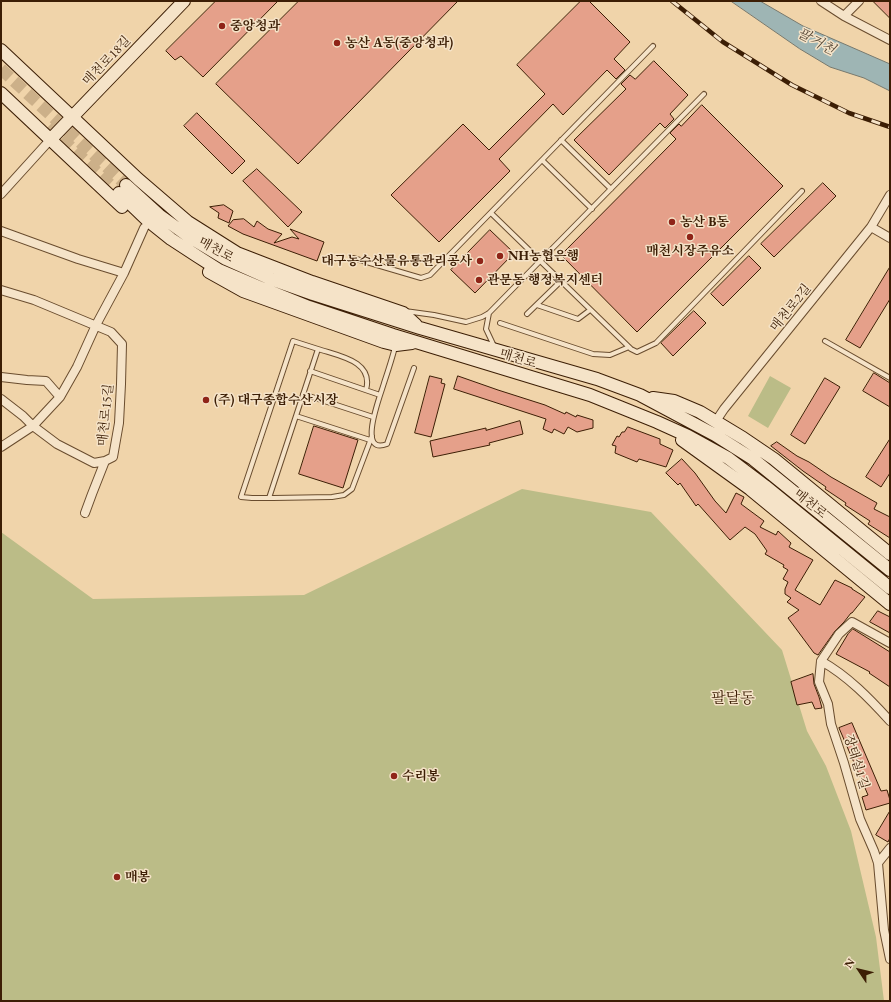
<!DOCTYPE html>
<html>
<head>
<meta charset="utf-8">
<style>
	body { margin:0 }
	#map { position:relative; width:891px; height:1002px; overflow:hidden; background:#f0d4aa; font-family:"EB Garamond",serif }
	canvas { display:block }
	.frame { position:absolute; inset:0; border:2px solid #3c1e05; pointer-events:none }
	.north { position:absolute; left:839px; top:950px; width:40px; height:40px; -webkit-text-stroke:3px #f5e3c8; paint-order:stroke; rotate:305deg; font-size:11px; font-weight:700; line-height:16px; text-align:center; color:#3c1e05 }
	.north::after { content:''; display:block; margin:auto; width:14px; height:18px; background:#3c1e05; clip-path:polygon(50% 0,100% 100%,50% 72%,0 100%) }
</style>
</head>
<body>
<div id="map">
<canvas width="891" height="1002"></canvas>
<div class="frame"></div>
<div class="north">N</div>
</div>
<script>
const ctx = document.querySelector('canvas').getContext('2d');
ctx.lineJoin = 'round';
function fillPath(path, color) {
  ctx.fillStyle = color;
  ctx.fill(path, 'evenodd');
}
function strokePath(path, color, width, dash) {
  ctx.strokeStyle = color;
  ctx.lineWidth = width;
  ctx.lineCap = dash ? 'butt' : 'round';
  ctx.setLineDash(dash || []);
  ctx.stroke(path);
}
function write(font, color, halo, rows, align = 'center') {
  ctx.font = font + ' "EB Garamond","Noto Serif KR",serif';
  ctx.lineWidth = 3;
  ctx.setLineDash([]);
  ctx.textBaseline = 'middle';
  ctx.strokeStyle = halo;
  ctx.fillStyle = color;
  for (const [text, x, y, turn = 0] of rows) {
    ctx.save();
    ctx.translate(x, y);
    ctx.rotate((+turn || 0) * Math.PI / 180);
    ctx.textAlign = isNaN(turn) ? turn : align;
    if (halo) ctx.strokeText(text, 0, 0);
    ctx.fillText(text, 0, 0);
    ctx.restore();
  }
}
fillPath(new Path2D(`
	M 770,376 L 791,388 L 768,428 L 748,416 Z
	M 522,489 L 651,512 L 782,650 L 807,731 L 826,766 L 851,831 L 876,937 L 884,1001 L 1,1001 L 1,532 L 93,599 L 304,595 Z`), '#bbbc87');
const water = new Path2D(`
	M 731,1 L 760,1 L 803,26 L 890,64 L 890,91 L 864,78 L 830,67 L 800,49 Z`);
fillPath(water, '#9eb5b4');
strokePath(water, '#77796e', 1);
const building = new Path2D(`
	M 216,1 L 278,1 L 203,77 L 181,56 L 175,60 L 166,51 Z
	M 299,1 L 458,1 L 298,164 L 216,84 Z
	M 581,1 L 589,1 L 630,42 L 614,59 L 625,70 L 616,79 L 607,70 L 563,115 L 553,104 L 499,159 L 510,171 L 439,242 L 391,195 L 463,124 L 489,150 L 545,94 L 517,65 Z
	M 873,1 L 890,1 L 890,18 Z
	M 654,61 L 688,95 L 670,114 L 674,119 L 665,128 L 660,123 L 609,175 L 574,140 L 626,89 L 621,84 L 630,75 L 635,79 Z
	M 702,105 L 783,186 L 637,332 L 561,255 L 676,139 L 670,133 L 679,124 L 681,126 Z
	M 197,113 L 245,161 L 232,174 L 184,126 Z
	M 257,169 L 302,212 L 288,227 L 243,181 Z
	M 823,183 L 836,196 L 774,257 L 761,244 Z
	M 224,205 L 233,211 L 229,223 L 218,218 L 219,213 L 210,207 Z
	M 244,219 L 254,227 L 257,221 L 268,229 L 282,234 L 274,243 L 292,237 L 299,239 L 290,229 L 324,242 L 317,261 L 243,234 L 228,226 L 233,220 Z
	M 490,230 L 514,253 L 475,293 L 451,270 Z
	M 749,256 L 761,268 L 723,306 L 711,294 Z
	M 890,267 L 890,299 L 860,348 L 846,340 Z
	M 694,311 L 706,323 L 673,356 L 661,343 Z
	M 874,373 L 890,383 L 890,407 L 863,391 Z
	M 430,376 L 442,379 L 441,383 L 445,384 L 431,437 L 415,433 Z
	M 458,376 L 498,390 L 545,405 L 565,414 L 566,412 L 576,417 L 577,415 L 593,420 L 593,428 L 577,432 L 568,427 L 564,434 L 554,429 L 552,433 L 543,429 L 546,419 L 454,389 Z
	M 825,378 L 840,387 L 805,444 L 791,435 Z
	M 520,421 L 523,434 L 489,443 L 490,445 L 433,457 L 430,441 L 486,428 L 486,430 Z
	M 314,426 L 358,440 L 343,488 L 299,474 Z
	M 628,427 L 660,439 L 660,444 L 673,450 L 666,467 L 639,459 L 637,462 L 615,453 L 616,446 L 612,445 L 617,436 L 619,437 L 622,432 L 624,432 Z
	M 890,439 L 890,473 L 881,487 L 866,477 Z
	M 777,442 L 797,456 L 809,462 L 831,477 L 877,503 L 874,509 L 890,517 L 890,538 L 868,524 L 870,521 L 845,505 L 846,503 L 825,489 L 826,487 L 803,471 L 771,446 Z
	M 682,459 L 695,473 L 715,501 L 726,513 L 736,493 L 744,497 L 741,504 L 764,521 L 760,527 L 776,535 L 778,531 L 791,543 L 789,547 L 813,560 L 795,590 L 820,605 L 835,580 L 852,588 L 852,589 L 865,597 L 852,613 L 851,613 L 844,622 L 835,631 L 818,655 L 814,653 L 788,618 L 799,610 L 787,602 L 791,598 L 785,594 L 785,589 L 788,582 L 783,579 L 788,570 L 783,567 L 784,565 L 765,554 L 767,551 L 755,534 L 745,527 L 730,540 L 698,504 L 696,506 L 680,483 L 678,485 L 666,473 Z
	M 878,611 L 890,617 L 890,633 L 870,622 Z
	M 853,629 L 890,652 L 890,687 L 869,673 L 870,672 L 836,654 L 848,634 Z
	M 813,674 L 814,684 L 819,697 L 822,708 L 815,709 L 812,702 L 797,705 L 791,682 Z
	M 852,723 L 881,791 L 887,790 L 890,800 L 890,803 L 866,810 L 862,797 L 868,795 L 839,728 Z
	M 890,811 L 890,838 L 888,842 L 876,835 Z`);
fillPath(building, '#e5a08a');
strokePath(building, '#3c1e05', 1);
strokePath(new Path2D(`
	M 1,69 L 126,185
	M 49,126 L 119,193`), '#ccb089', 12, [12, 6]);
const service = new Path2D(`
	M 561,140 L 611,189
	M 542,160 L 592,209
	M 491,213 L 631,349 L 637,352 L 656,343 L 802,191
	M 353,258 L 421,278 L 430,275 L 653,46
	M 537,305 L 578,319 L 590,310
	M 405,311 L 434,315 L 466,322 L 482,317 L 489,313 L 704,94
	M 489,313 L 486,329 L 494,346
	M 527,314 L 561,281
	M 500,323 L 593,354 L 610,355 L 629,347
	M 825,341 L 890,378
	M 395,347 C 392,359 388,371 384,383 C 381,394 356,456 387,444 L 414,368
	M 318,349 C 339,356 374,361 366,390
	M 310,371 L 380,395
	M 303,394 L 373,417
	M 296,416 L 370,440
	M 269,498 L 318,349 L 293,341 L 241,497 L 252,498 L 273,498 L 332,497 L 344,495 L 352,489 L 372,436`);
const minor = new Path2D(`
	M 821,1 L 844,16 L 890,40
	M 844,16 L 859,1
	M 1,194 L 50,140
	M 871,227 L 890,195
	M 1,231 L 78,259 L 124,273
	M 1,290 L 34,300 L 111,332 L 122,344 L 121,384 L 119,423 L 113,457 L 105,461 L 92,494 L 85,513
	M 1,377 L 27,380 L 46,381 L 60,397
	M 1,399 L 23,416 L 33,426 L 57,444 L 94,463 L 105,461
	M 716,421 L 724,409 L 871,227 L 890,238
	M 1,447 L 33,426 L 60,397 L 77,367 L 96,325 L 124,273 L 144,228
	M 890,643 L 852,622 L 839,634 L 821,661 L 819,682 L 828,704 L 831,724 L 844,763 L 860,819 L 874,851 L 878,863 L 884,930 L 890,959
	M 821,661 C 848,676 870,699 890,721
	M 878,863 L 890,848`);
const secondary = new Path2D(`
	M 1,50 L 138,179 L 188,222 L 237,253 L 312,282 L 403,313 L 416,325
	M 1,93 L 122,207
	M 50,140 L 184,1
	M 126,185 L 159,215 L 188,236 L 226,259 L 271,279 L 313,294 L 420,328 L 597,379 L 640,395 L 715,435 L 753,459 L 890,570
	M 119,193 L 146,219 L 171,239 L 197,256 L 219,270 L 259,287 L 309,307 L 393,335 L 590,395 L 657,422 L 688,436 L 728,458 L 765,486 L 890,588
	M 209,272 L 243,291 L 384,342 L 396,345 L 412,343
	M 653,398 L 674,401 L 700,412 L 743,438 L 774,459 L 890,554
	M 682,440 L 750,489 L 890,604`);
strokePath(service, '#694c2e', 6);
strokePath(minor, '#694c2e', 10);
strokePath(secondary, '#3c1e05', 14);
strokePath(service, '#f5e3c8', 4);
strokePath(minor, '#f5e3c8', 8);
strokePath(secondary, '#f5e3c8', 12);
const rail = new Path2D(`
	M 672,1 L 723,42 L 792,85 L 849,113 L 890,127`);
strokePath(rail, '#3c1e05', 4.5);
strokePath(rail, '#f5e3c8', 3, [9]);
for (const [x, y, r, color] of [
	[222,26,4,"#8f2418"],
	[337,43,4,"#8f2418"],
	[672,222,4,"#8f2418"],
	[690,237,4,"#8f2418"],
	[500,256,4,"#8f2418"],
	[480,261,4,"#8f2418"],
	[479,280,4,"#8f2418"],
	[206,400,4,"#8f2418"],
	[394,776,4,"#8f2418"],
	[117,877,4,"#8f2418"]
]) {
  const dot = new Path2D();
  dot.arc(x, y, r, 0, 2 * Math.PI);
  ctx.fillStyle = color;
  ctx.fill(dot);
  strokePath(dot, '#f5e3c8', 1.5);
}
write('bold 13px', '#3c1e05', '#f5e3c8', [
	["중앙청과",230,26],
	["농산 A동(중앙청과)",345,43],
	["농산 B동",680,222],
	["매천시장주유소",690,251,"center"],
	["NH농협은행",508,256],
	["대구농수산물유통관리공사",472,261,"right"],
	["관문동 행정복지센터",487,280],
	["(주) 대구종합수산시장",214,400],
	["수리봉",402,776],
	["매봉",125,877]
], 'left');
write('13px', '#3c1e05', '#f5e3c8', [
	["매천로18길",107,61,-46],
	["매천로",216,250,29],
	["매천로2길",791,308,-51],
	["매천로",518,359,17],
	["매천로15길",106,415,-84],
	["매천로",810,504,39],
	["장태실1길",856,762,73]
]);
write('italic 14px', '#594b3a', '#f5e3c8', [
	["팔거천",816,42,28]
]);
write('15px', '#3c1e05', '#f5e3c8', [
	["팔달동",733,699]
]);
</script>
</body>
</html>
